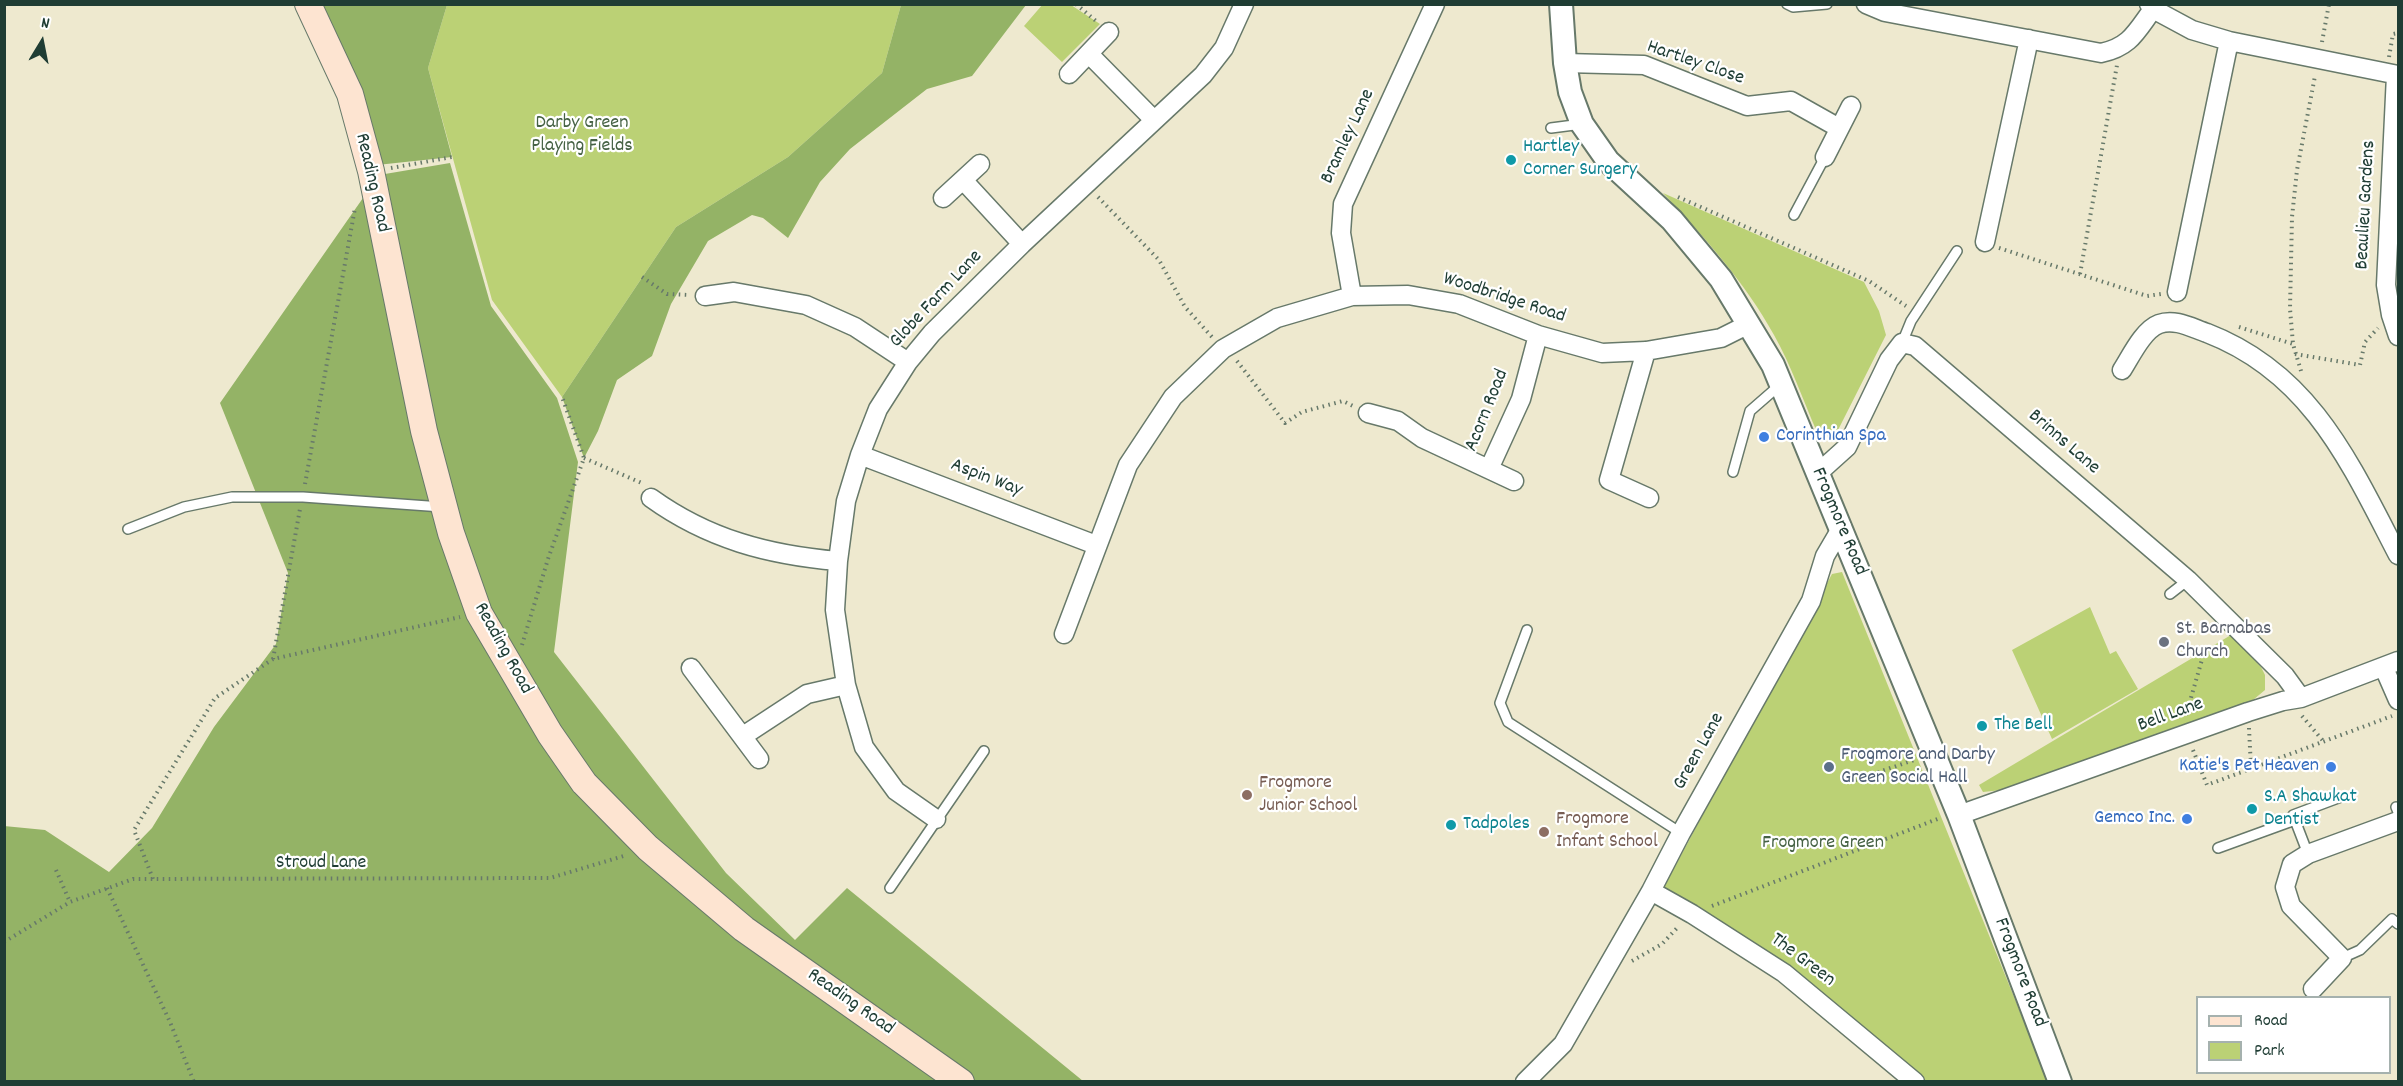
<!DOCTYPE html>
<html>
<head>
<meta charset="utf-8">
<style>
	body { margin:0 }
	#map { position:relative; width:2403px; height:1086px; overflow:hidden; background:#eee9cf; font-family:Dekko,sans-serif }
	canvas { display:block }
	.frame { position:absolute; inset:0; border:6px solid #1f3d34; pointer-events:none }
	.legend { position:absolute; left:2196px; top:996px; width:195px; height:78px; box-sizing:border-box; background:#fff; border:2px solid #a5b1ae; margin:0; padding:8px 10px; list-style:none; font-size:18px; color:#1f3d34 }
	.legend li { display:flex; align-items:center; gap:12px; height:30px }
	.legend b { width:30px; border:2px solid #a5b1ae }
	.north { position:absolute; left:12px; top:12px; width:60px; height:60px; -webkit-text-stroke:4px #fff; paint-order:stroke; rotate:10deg; font-size:16px; font-weight:700; line-height:24px; text-align:center; color:#1f3d34 }
	.north::after { content:''; display:block; margin:auto; width:21px; height:27px; background:#1f3d34; clip-path:polygon(50% 0,100% 100%,50% 72%,0 100%) }
</style>
</head>
<body>
<div id="map">
<canvas width="2403" height="1086"></canvas>
<div class="frame"></div>
<ul class="legend">
<li><b style="height:8px;background:#fde4d1"></b>Road</li>
<li><b style="height:16px;background:#bbd175"></b>Park</li>
</ul>
<div class="north">N</div>
</div>
<script>
const ctx = document.querySelector('canvas').getContext('2d');
ctx.lineJoin = 'round';
function fillPath(path, color) {
  ctx.fillStyle = color;
  ctx.fill(path, 'evenodd');
}
function strokePath(path, color, width, dash) {
  ctx.strokeStyle = color;
  ctx.lineWidth = width;
  ctx.lineCap = dash ? 'butt' : 'round';
  ctx.setLineDash(dash || []);
  ctx.stroke(path);
}
function write(font, color, halo, rows, align = 'center') {
  ctx.font = font + ' Dekko,sans-serif';
  ctx.lineWidth = 4.5;
  ctx.setLineDash([]);
  ctx.textBaseline = 'middle';
  ctx.strokeStyle = halo;
  ctx.fillStyle = color;
  for (const [text, x, y, turn = 0] of rows) {
    ctx.save();
    ctx.translate(x, y);
    ctx.rotate((+turn || 0) * Math.PI / 180);
    ctx.textAlign = isNaN(turn) ? turn : align;
    if (halo) ctx.strokeText(text, 0, 0);
    ctx.fillText(text, 0, 0);
    ctx.restore();
  }
}
fillPath(new Path2D(`
	M 1043,4 L 1071,5 L 1100,24 L 1062,62 L 1024,26 Z
	M 447,5 L 901,5 L 882,73 L 788,157 L 676,227 L 562,397 L 492,300 L 428,68 Z
	M 1663,193 L 1864,282 L 1879,311 L 1886,335 L 1836,434 L 1826,440 L 1817,432 C 1803,400 1791,365 1774,335 C 1745,282 1704,237 1663,193 Z
	M 1842,572 L 2048,1081 L 1924,1081 L 1888,1055 L 1825,995 L 1788,965 L 1664,887 L 1832,574 Z
	M 2090,607 L 2110,654 L 2116,651 L 2138,689 L 2052,739 L 2012,650 Z
	M 2231,635 L 2261,667 L 2265,675 L 2265,690 L 2253,700 L 2043,777 L 2002,790 L 1983,792 L 1979,785 Z`), '#bbd175');
fillPath(new Path2D(`
	M 323,5 L 447,5 L 428,68 L 452,157 L 377,165 L 354,75 Z
	M 901,5 L 1026,5 L 972,76 L 927,89 L 850,149 L 820,182 L 788,238 L 763,218 L 752,215 L 708,241 L 671,304 L 652,356 L 617,380 L 598,431 L 584,458 L 562,397 L 676,227 L 788,157 L 882,73 Z
	M 450,163 L 491,306 L 557,398 L 578,462 L 554,652 L 726,873 L 795,940 L 847,888 L 1083,1081 L 5,1081 L 4,826 L 45,830 L 109,872 L 152,828 L 214,727 L 276,644 L 288,573 L 220,403 L 379,175 Z`), '#94b366');
const service = new Path2D(`
	M 1787,4 L 1793,7 L 1827,4
	M 1551,128 L 1582,124
	M 1794,215 L 1825,157
	M 1902,343 L 1911,321 L 1957,251
	M 1733,472 L 1750,411 L 1781,384
	M 128,529 L 184,507 L 232,497 L 303,497 L 442,507
	M 2170,594 L 2188,580
	M 1527,630 L 1500,703 L 1508,722 L 1681,833
	M 2396,807 L 2398,812
	M 2218,848 L 2295,820
	M 2308,854 L 2293,815 L 2341,797
	M 890,888 L 984,751
	M 2342,958 L 2360,950 L 2392,919 L 2398,924`);
const minor = new Path2D(`
	M 1866,4 L 1885,12 L 2101,53 C 2130,47 2136,32 2153,9
	M 2149,4 L 2153,9 L 2192,30 L 2229,41 L 2398,75
	M 1089,54 L 1154,120
	M 1565,63 L 1644,65 L 1747,106 L 1791,101 L 1839,128
	M 1069,74 L 1109,32
	M 2396,75 L 2386,285 L 2391,315 L 2398,336
	M 1825,157 L 1851,106
	M 963,180 L 1022,244
	M 943,198 L 980,164
	M 1985,242 L 2029,39
	M 2177,292 L 2229,41
	M 705,296 L 734,292 L 806,305 L 855,327 L 908,362
	M 1352,296 L 1341,233 L 1343,204 L 1435,4
	M 1646,351 L 1609,480 L 1649,498
	M 2122,370 C 2131,356 2143,330 2159,324 C 2175,318 2192,328 2207,333 C 2311,373 2350,463 2398,555
	M 1368,413 L 1398,421 L 1422,438 L 1514,481
	M 860,455 L 1096,545
	M 1489,469 L 1521,399 L 1538,335
	M 1817,474 L 1847,447 L 1889,360 L 1902,343 L 1915,346 L 2188,580 L 2285,676 L 2301,698
	M 651,498 C 708,539 768,555 838,561
	M 1064,634 L 1128,465 L 1173,397 L 1223,349 L 1277,318 L 1352,296 L 1408,295 L 1459,304 L 1538,335 L 1602,353 L 1646,351 L 1721,338 L 1749,324
	M 691,668 L 759,759
	M 2384,668 L 2398,700
	M 743,736 L 807,694 L 846,685
	M 1959,815 L 2248,712 L 2283,701 L 2301,698 L 2398,661
	M 936,819 L 896,791 L 864,747 L 846,685 L 835,610 L 838,561 L 846,501 L 860,455 L 878,409 L 908,362 L 932,333 L 1022,244 L 1203,75 L 1224,48 L 1244,4
	M 1651,891 L 1692,914 L 1784,973 L 1915,1082
	M 2313,989 L 2342,958 L 2291,906 L 2285,887 L 2292,864 L 2308,854 L 2398,821
	M 1525,1082 L 1563,1044 L 1651,891 L 1681,833 L 1811,601 L 1825,556 L 1842,527`);
const tertiary = new Path2D(`
	M 1561,4 L 1565,63 L 1570,92 L 1582,124 L 1608,161 L 1672,220 L 1721,279 L 1773,365 L 1959,815 L 2060,1082`);
const secondary = new Path2D(`
	M 308,4 L 350,94 L 371,171 L 424,431 L 451,533 L 479,613 L 550,734 L 584,783 L 648,848 L 744,929 L 961,1082`);
strokePath(service, '#67796a', 12);
strokePath(minor, '#67796a', 21);
strokePath(tertiary, '#67796a', 26);
strokePath(secondary, '#67796a', 28);
strokePath(new Path2D(`
	M 1076,4 L 1096,21
	M 2322,42 L 2329,4
	M 2389,57 L 2393,34 L 2398,33
	M 391,168 L 452,157
	M 1098,197 L 1159,260 L 1185,307 L 1212,337
	M 1678,197 L 1869,281 L 1906,306
	M 1999,248 L 2147,296 L 2161,294
	M 2080,274 L 2117,65
	M 642,277 L 667,294 L 689,295
	M 2239,327 L 2293,344
	M 2295,354 L 2360,365 L 2365,342 L 2378,328
	M 1237,361 L 1285,423 L 1302,412 L 1343,401 L 1353,406
	M 2301,371 L 2293,344 L 2290,309 L 2292,217 L 2297,170 L 2315,76
	M 584,458 L 644,484
	M 305,484 L 355,208
	M 522,645 L 548,559 L 584,458 L 562,397
	M 273,659 L 300,509
	M 2186,715 L 2203,656 L 2202,647
	M 2302,716 L 2324,742
	M 2249,728 L 2251,768
	M 2193,750 L 2207,785 L 2392,716
	M 1855,780 L 1917,759
	M 56,870 L 70,902
	M 153,879 L 134,830 L 215,698 L 273,659 L 460,617
	M 107,888 L 170,1022 L 194,1082
	M 1712,906 L 1940,818
	M 4,942 L 70,902 L 133,879 L 550,878 L 627,855
	M 1632,961 L 1662,944 L 1678,927`), '#67796a', 4, [1.5, 4.5]);
strokePath(service, '#fff', 9);
strokePath(minor, '#fff', 18);
strokePath(tertiary, '#fff', 22);
strokePath(secondary, '#fde4d1', 26);
for (const [x, y, r, color] of [
	[1511,160,6,"#0f9aa8"],
	[1764,437,6,"#3f7fe0"],
	[2164,642,6,"#6b7280"],
	[1982,726,6,"#0f9aa8"],
	[1829,767,6,"#5c6f8a"],
	[2331,767,6,"#3f7fe0"],
	[1247,795,6,"#8d6e63"],
	[2252,809,6,"#0f9aa8"],
	[2187,819,6,"#3f7fe0"],
	[1451,825,6,"#0f9aa8"],
	[1544,832,6,"#8d6e63"]
]) {
  const dot = new Path2D();
  dot.arc(x, y, r, 0, 2 * Math.PI);
  ctx.fillStyle = color;
  ctx.fill(dot);
  strokePath(dot, '#fff', 2);
}
write('20px', '#1f3d34', '#fff', [
	["Hartley Close",1695,64,19],
	["Bramley Lane",1349,137,-65],
	["Reading Road",371,183,77],
	["Beaulieu Gardens",2367,205,-87],
	["Woodbridge Road",1504,299,18],
	["Globe Farm Lane",937,300,-47],
	["Acorn Road",1488,411,-68],
	["Brinns Lane",2063,443,41],
	["Aspin Way",986,479,21],
	["Frogmore Road",1838,522,67],
	["Reading Road",502,649,61],
	["Bell Lane",2171,716,-20],
	["Green Lane",1700,752,-61],
	["Stroud Lane",321,864],
	["The Green",1802,961,37],
	["Frogmore Road",2019,973,69],
	["Reading Road",850,1003,35]
]);
write('20px', '#466244', '#fff', [
	["Darby Green",582,124],
	["Playing Fields",582,147],
	["Frogmore Green",1823,844]
]);
write('20px', '#0d838f', '#fff', [
	["Hartley",1523,148],
	["Corner Surgery",1523,171],
	["The Bell",1994,726],
	["S.A Shawkat",2264,798],
	["Dentist",2264,821],
	["Tadpoles",1463,825]
], 'left');
write('20px', '#366cbe', '#fff', [
	["Corinthian Spa",1776,437,"left"],
	["Katie's Pet Heaven",2319,767],
	["Gemco Inc.",2175,819]
], 'right');
write('20px', '#5b616d', '#fff', [
	["St. Barnabas",2176,630],
	["Church",2176,653]
], 'left');
write('20px', '#4e5e75', '#fff', [
	["Frogmore and Darby",1841,756],
	["Green Social Hall",1841,779]
], 'left');
write('20px', '#785e54', '#fff', [
	["Frogmore",1259,784],
	["Junior School",1259,807],
	["Frogmore",1556,820],
	["Infant School",1556,843]
], 'left');
</script>
</body>
</html>
